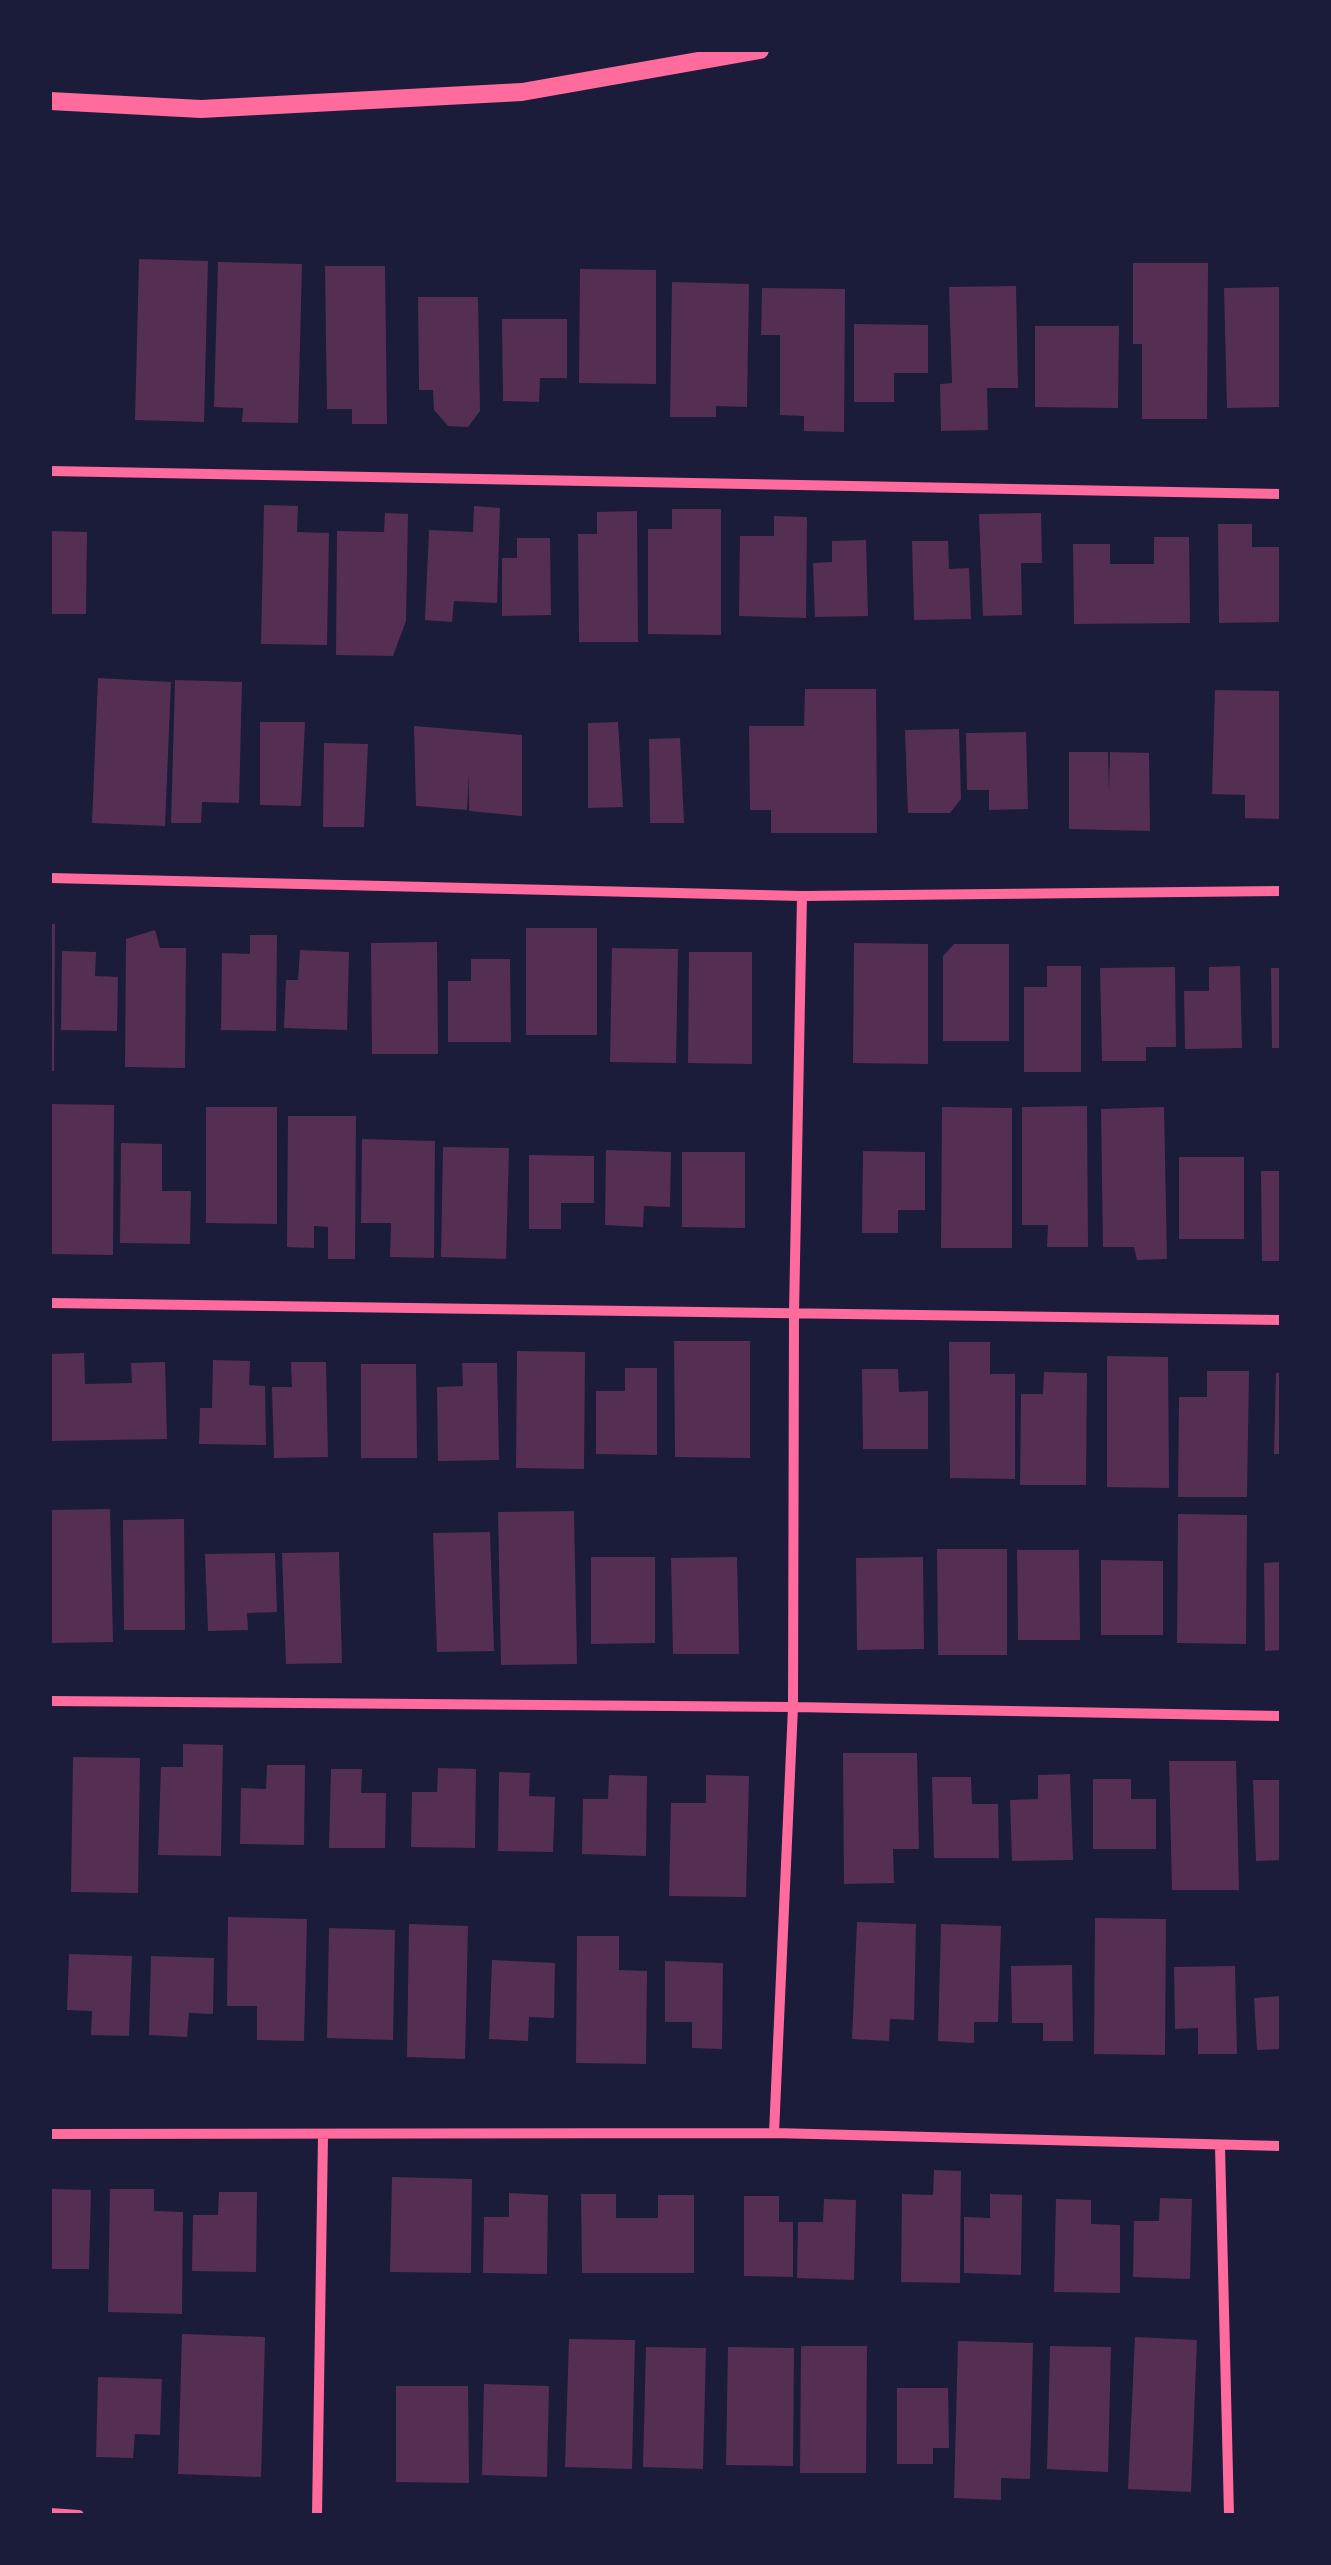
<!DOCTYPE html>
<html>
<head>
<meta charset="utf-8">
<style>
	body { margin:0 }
	#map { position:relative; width:1331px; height:2565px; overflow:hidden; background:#1b1b3a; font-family:Mulish,sans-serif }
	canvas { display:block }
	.frame { position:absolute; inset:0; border:52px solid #1b1b3a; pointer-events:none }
</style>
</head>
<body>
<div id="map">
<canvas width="1331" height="2565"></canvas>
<div class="frame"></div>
</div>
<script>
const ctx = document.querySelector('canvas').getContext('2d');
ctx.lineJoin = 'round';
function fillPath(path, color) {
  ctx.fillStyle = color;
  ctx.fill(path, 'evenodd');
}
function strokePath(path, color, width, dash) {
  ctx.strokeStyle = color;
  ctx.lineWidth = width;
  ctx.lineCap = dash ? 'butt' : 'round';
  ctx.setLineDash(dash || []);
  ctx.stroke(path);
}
fillPath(new Path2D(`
	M 139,259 L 208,261 L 204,422 L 135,420 Z
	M 218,262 L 302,264 L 298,423 L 242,422 L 243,408 L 214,407 Z
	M 1133,263 L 1208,263 L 1207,419 L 1142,419 L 1142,344 L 1133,344 Z
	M 325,266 L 385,266 L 387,424 L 352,424 L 352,409 L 327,409 Z
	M 580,269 L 656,270 L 656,384 L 579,383 Z
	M 672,282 L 749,284 L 747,407 L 716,406 L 716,417 L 670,417 Z
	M 1016,286 L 1018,388 L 987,388 L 988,430 L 941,431 L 940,384 L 952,383 L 949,287 Z
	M 1281,287 L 1281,407 L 1227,408 L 1224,288 Z
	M 762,288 L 845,289 L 844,432 L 804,431 L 804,416 L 780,415 L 780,335 L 761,335 Z
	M 418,297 L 478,297 L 480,411 L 468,427 L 448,426 L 434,410 L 433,390 L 419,390 Z
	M 502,319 L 567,319 L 567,378 L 540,378 L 539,402 L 503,401 Z
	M 854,324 L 928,325 L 928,373 L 894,373 L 894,402 L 854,402 Z
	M 1035,326 L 1119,326 L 1118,408 L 1035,407 Z
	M 264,505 L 298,506 L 297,532 L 329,533 L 327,645 L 261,644 Z
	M 474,506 L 500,508 L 497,603 L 454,601 L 452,622 L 425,620 L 429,530 L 473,532 Z
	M 672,509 L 721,509 L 721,635 L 648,634 L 648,529 L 672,529 Z
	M 637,511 L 638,642 L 579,642 L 578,534 L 597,534 L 597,512 Z
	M 385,513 L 408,514 L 406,621 L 393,656 L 336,655 L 337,531 L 384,532 Z
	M 1041,513 L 1042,563 L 1021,563 L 1022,615 L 983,616 L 979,514 Z
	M 774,516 L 807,517 L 806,618 L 739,616 L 740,536 L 774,536 Z
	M 1218,524 L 1252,524 L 1252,547 L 1281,547 L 1281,622 L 1219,623 Z
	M 50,531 L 87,532 L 86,614 L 50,614 Z
	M 1154,537 L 1189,537 L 1190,623 L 1074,624 L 1073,544 L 1110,544 L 1110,564 L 1154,564 Z
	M 517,538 L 550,538 L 551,615 L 502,616 L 502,558 L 517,558 Z
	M 866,540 L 868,616 L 815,617 L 813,563 L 832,562 L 832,541 Z
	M 912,541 L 948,541 L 949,569 L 969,568 L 971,619 L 914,620 Z
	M 98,678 L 171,682 L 165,826 L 92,823 Z
	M 175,680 L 242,682 L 239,803 L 202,802 L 201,823 L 171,823 Z
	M 805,689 L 876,689 L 877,833 L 771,833 L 771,810 L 750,810 L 749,726 L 804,726 Z
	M 1215,690 L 1281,691 L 1281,819 L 1245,818 L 1245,795 L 1212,794 Z
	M 260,722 L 305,722 L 301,806 L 260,805 Z
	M 618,722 L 623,807 L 588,808 L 588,723 Z
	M 414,726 L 522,735 L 522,816 L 469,811 L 469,775 L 467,810 L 416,806 Z
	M 959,729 L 961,799 L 950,813 L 908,813 L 905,730 Z
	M 1026,732 L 1028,809 L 989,810 L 989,790 L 967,790 L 966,733 Z
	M 680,738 L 684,823 L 650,823 L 649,739 Z
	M 324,743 L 368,744 L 364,827 L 323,827 Z
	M 1069,752 L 1108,752 L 1109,791 L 1110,752 L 1149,753 L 1150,831 L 1069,829 Z
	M 50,924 L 55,924 L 54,1071 L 50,1071 Z
	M 526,928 L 597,928 L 597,1035 L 526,1035 Z
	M 155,930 L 160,948 L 186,948 L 185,1068 L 125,1067 L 126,939 Z
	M 250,935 L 277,935 L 276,1031 L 221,1030 L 222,953 L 250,954 Z
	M 437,942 L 438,1054 L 372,1054 L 371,943 Z
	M 854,943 L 928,944 L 928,1064 L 853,1063 Z
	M 954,944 L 1009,944 L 1009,1041 L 943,1041 L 943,956 Z
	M 612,948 L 678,949 L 676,1063 L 610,1062 Z
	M 300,950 L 349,952 L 347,1030 L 284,1028 L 286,980 L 298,980 Z
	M 62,951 L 96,952 L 95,976 L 118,977 L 117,1031 L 61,1030 Z
	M 689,952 L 752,952 L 752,1064 L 688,1063 Z
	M 471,959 L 510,959 L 511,1042 L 448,1042 L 448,981 L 471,981 Z
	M 1047,966 L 1081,966 L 1081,1072 L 1024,1072 L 1024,987 L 1047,987 Z
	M 1240,966 L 1242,1048 L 1185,1049 L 1184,991 L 1209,991 L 1209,967 Z
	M 1175,967 L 1176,1047 L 1146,1047 L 1146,1061 L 1102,1061 L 1100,968 Z
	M 1271,968 L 1281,968 L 1281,1048 L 1272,1048 Z
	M 50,1104 L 114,1105 L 113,1255 L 50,1254 Z
	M 1087,1106 L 1088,1247 L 1047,1247 L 1048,1225 L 1022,1225 L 1022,1107 Z
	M 206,1107 L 277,1107 L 277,1224 L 206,1223 Z
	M 942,1107 L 1012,1108 L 1012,1248 L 941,1248 Z
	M 1164,1107 L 1167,1259 L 1137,1260 L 1134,1247 L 1103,1247 L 1101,1109 Z
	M 288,1116 L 356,1116 L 355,1259 L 328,1259 L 328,1227 L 314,1226 L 314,1248 L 287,1247 Z
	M 362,1139 L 435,1141 L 434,1258 L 390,1257 L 391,1223 L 361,1223 Z
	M 121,1143 L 162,1144 L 162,1191 L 191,1191 L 190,1244 L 120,1243 Z
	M 443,1147 L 509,1148 L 506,1259 L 441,1257 Z
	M 606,1150 L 671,1152 L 670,1207 L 644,1206 L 643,1227 L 605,1225 Z
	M 863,1151 L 925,1152 L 925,1210 L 898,1210 L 898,1233 L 862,1233 Z
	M 682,1152 L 745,1152 L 745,1228 L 682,1227 Z
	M 529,1155 L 594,1156 L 594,1203 L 561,1203 L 561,1229 L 529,1229 Z
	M 1179,1157 L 1244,1157 L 1244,1239 L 1179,1239 Z
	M 1261,1171 L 1281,1171 L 1281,1261 L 1262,1261 Z
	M 674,1341 L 750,1341 L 750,1458 L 675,1457 Z
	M 949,1342 L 990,1342 L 990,1374 L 1015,1374 L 1015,1479 L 950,1478 Z
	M 517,1351 L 585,1352 L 584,1469 L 516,1468 Z
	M 84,1353 L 85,1384 L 132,1383 L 131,1363 L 165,1362 L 167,1439 L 50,1441 L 50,1354 Z
	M 1107,1356 L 1168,1357 L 1169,1488 L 1107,1487 Z
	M 213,1360 L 250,1361 L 249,1385 L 265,1386 L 266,1445 L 199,1444 L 200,1408 L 212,1408 Z
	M 291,1362 L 326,1362 L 328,1457 L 274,1458 L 272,1387 L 292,1387 Z
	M 462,1363 L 497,1363 L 499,1460 L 438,1461 L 437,1387 L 463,1386 Z
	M 361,1364 L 416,1364 L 417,1458 L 361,1458 Z
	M 625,1368 L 657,1368 L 657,1455 L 596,1454 L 596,1391 L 625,1391 Z
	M 862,1369 L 898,1369 L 899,1392 L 928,1391 L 928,1449 L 863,1449 Z
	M 1207,1371 L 1249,1371 L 1247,1497 L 1178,1497 L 1179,1397 L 1207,1397 Z
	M 1044,1372 L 1087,1373 L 1086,1485 L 1020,1485 L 1021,1394 L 1043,1394 Z
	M 1276,1373 L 1281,1373 L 1281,1454 L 1274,1454 Z
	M 110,1509 L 113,1642 L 50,1643 L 50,1510 Z
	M 574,1511 L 577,1664 L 501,1665 L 498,1512 Z
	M 1178,1514 L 1247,1515 L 1246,1644 L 1177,1643 Z
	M 184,1519 L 185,1630 L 124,1630 L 123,1520 Z
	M 490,1532 L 494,1651 L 437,1652 L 433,1533 Z
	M 937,1549 L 1007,1549 L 1007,1655 L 938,1655 Z
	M 1017,1550 L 1079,1550 L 1080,1640 L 1018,1640 Z
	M 339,1552 L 342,1663 L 286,1664 L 282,1553 Z
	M 275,1553 L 277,1612 L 247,1613 L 248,1630 L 208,1631 L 205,1554 Z
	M 591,1557 L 655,1557 L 655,1643 L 591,1644 Z
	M 737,1557 L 739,1654 L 673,1654 L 671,1558 Z
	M 923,1557 L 924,1649 L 857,1650 L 856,1558 Z
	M 1101,1560 L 1163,1561 L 1163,1635 L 1101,1635 Z
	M 1281,1562 L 1281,1650 L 1265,1651 L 1264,1563 Z
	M 183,1744 L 223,1745 L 221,1856 L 158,1855 L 161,1767 L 183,1767 Z
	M 843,1753 L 917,1753 L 919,1849 L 893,1849 L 894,1883 L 844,1884 Z
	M 73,1757 L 140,1758 L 138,1893 L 71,1892 Z
	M 1169,1761 L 1236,1761 L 1239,1890 L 1172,1890 Z
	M 267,1765 L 305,1765 L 304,1845 L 240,1844 L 241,1788 L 266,1789 Z
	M 438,1768 L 476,1769 L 475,1848 L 411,1847 L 412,1792 L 437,1792 Z
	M 331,1769 L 362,1769 L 361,1793 L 386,1793 L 385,1848 L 329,1848 Z
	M 499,1772 L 530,1773 L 529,1796 L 555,1797 L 553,1852 L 498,1851 Z
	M 1070,1774 L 1073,1860 L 1012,1861 L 1010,1800 L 1038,1799 L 1038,1775 Z
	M 609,1775 L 647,1776 L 646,1856 L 582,1854 L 583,1799 L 608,1799 Z
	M 706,1775 L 749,1776 L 746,1897 L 669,1896 L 671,1803 L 706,1803 Z
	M 932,1777 L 971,1777 L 972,1804 L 998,1804 L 999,1858 L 934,1858 Z
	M 1093,1779 L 1131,1779 L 1131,1799 L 1156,1799 L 1156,1849 L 1093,1849 Z
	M 1253,1780 L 1281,1780 L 1281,1860 L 1256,1861 Z
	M 228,1917 L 307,1919 L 304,2041 L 257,2040 L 257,2006 L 227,2006 Z
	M 1095,1918 L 1166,1919 L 1165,2055 L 1094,2054 Z
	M 857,1922 L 916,1924 L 914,2020 L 890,2019 L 889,2041 L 852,2039 Z
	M 409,1924 L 468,1926 L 465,2059 L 407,2057 Z
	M 941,1924 L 1001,1926 L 998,2022 L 974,2022 L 974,2043 L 938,2041 Z
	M 329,1928 L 395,1930 L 393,2040 L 327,2038 Z
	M 577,1936 L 619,1936 L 619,1970 L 647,1971 L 646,2064 L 576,2063 Z
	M 69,1954 L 132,1956 L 129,2036 L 91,2035 L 92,2011 L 67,2010 Z
	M 151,1956 L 214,1958 L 213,2014 L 189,2013 L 187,2037 L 149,2035 Z
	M 492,1960 L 555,1963 L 554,2018 L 529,2017 L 528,2041 L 489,2039 Z
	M 665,1961 L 723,1963 L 722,2049 L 692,2048 L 692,2022 L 665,2022 Z
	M 1072,1965 L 1073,2041 L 1043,2041 L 1043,2023 L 1012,2023 L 1011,1966 Z
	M 1235,1966 L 1237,2054 L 1198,2054 L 1198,2028 L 1175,2029 L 1174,1967 Z
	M 1281,1996 L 1281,2049 L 1257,2050 L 1254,1998 Z
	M 934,2170 L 961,2171 L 960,2283 L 901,2282 L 902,2194 L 933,2195 Z
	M 392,2177 L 472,2179 L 471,2273 L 390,2272 Z
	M 52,2189 L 91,2190 L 89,2269 L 50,2269 Z
	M 110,2189 L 154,2189 L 154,2211 L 183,2212 L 182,2314 L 108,2312 Z
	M 219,2192 L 257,2192 L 256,2272 L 192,2271 L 193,2215 L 218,2215 Z
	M 509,2193 L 548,2195 L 547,2274 L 483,2273 L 484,2217 L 509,2217 Z
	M 581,2194 L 616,2194 L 616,2218 L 658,2218 L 658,2195 L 694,2195 L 694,2273 L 582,2273 Z
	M 990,2194 L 1022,2195 L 1021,2275 L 964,2273 L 964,2217 L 990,2218 Z
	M 744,2196 L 779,2196 L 779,2222 L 793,2222 L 793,2277 L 744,2276 Z
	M 1160,2198 L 1192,2199 L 1190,2279 L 1133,2277 L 1134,2221 L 1159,2221 Z
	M 824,2199 L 856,2200 L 854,2280 L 797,2278 L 798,2222 L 823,2222 Z
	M 1056,2199 L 1091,2200 L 1091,2224 L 1120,2225 L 1120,2293 L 1054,2292 Z
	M 182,2334 L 265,2337 L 261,2477 L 178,2474 Z
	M 1135,2337 L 1197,2340 L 1191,2492 L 1128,2489 Z
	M 569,2339 L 635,2340 L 632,2469 L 565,2467 Z
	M 958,2341 L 1033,2343 L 1030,2479 L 1001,2478 L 1001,2500 L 954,2498 Z
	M 801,2346 L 867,2346 L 866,2473 L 800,2473 Z
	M 1050,2346 L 1111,2347 L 1108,2472 L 1047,2469 Z
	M 646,2347 L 706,2348 L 703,2469 L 643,2467 Z
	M 728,2347 L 794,2348 L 793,2466 L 726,2465 Z
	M 98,2377 L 162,2379 L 160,2435 L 135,2434 L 133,2458 L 96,2457 Z
	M 484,2384 L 549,2386 L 547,2477 L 482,2475 Z
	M 396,2386 L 468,2386 L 469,2483 L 396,2482 Z
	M 897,2388 L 948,2388 L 949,2448 L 933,2448 L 933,2464 L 897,2464 Z`), '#542f53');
strokePath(new Path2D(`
	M 50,471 L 1281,494
	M 50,878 L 802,896 L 1281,891
	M 50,1303 L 1281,1320
	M 50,1701 L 793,1707 L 1281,1716
	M 774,2133 L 793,1707 L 794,1313 L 802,896
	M 50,2134 L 774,2133 L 1281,2146
	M 1220,2147 L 1229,2515
	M 50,2513 L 79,2515
	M 317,2515 L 323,2136`), '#ff6b9d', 10);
strokePath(new Path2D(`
	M 50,101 L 201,109 L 522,92 L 760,50`), '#ff6b9d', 18);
</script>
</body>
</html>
